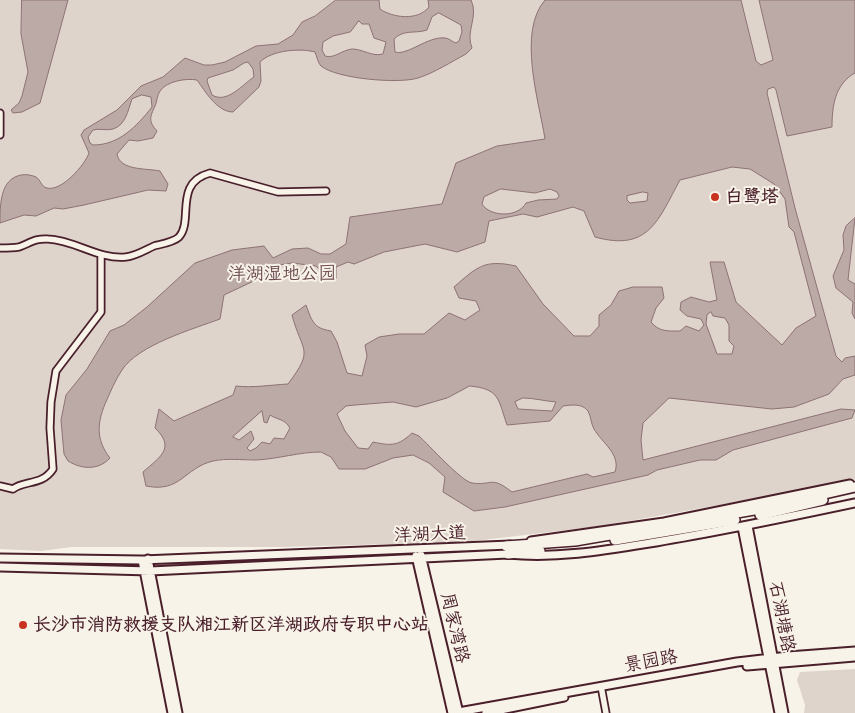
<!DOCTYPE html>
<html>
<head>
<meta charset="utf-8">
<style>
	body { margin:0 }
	canvas { display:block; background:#f7f3e8 }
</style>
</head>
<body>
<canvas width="855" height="713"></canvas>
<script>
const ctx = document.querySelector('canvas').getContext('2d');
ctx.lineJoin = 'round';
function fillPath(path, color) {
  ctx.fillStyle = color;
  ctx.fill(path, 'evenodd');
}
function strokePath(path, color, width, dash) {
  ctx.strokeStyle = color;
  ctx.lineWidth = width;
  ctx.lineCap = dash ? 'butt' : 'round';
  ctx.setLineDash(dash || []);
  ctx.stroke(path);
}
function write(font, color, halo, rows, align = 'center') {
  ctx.font = font + ' Sriracha,"LXGW WenKai TC",sans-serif';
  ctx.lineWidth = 4;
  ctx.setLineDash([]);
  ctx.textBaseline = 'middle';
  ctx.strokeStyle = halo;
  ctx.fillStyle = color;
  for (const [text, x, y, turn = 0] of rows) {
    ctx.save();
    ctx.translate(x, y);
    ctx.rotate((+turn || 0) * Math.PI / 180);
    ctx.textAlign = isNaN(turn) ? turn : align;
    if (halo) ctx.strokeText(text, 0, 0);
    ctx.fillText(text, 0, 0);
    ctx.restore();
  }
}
fillPath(new Path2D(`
	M 0,0 L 855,0 L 855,481 L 601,526 L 466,542 L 282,547 L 72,547 L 41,551 L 0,549 Z
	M 855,669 L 855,713 L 804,713 L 805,705 L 797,680 L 800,672 Z`), '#ded4cc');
const water = new Path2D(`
	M 22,0 L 68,0 L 40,103 L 22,112 L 13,113 L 11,110 L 19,103 L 22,96 L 28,72 L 21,34 Z
	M 336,0 L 379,0 L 380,9 C 393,18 418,21 429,7 L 428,0 L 471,0 C 479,16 465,32 472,48 L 466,54 C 451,62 434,73 418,78 C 399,84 337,79 321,66 C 318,63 317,57 315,52 C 300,48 272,50 260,62 L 261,81 L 259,87 L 233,112 C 217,112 205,91 197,80 C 186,78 167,81 160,91 C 157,95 157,102 155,106 C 150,117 148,121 157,131 L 153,138 L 138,141 L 129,140 L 117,154 C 120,171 146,168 160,171 L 168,184 L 166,191 L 148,190 L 84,205 L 63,209 L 54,208 L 36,216 L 24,215 L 0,223 C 0,205 0,179 21,175 C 25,174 32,175 36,177 C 41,180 41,187 47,188 C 61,192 85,165 89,153 L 81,135 L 84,130 L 117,110 L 141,86 L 163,77 L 185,58 L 204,65 L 212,65 L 225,62 L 256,46 L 278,44 L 293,35 L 302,22 L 315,16 ZM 439,13 L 461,25 L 462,32 L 459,41 L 456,43 C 452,42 449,38 445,38 C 428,36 407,56 395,52 L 394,39 C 404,29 415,34 427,30 L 432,17 ZM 359,21 L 362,24 L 369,24 L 374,38 L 386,42 L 383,54 C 372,57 363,49 352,49 C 342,50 334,59 325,56 L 322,50 L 323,42 L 333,36 L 350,32 ZM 244,63 L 248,62 L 253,69 L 254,77 C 242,85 227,104 212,95 L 207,81 L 208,78 L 233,70 ZM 142,95 L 151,97 L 152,107 C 136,127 119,145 93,145 L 90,143 L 88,137 L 93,130 C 99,128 107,131 113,129 C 126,125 128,110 132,99 Z
	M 545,0 L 741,0 L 756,61 L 761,65 L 773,60 L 759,0 L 855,0 L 855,73 C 835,84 832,106 832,127 L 787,136 L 776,90 L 774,87 L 768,89 L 767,93 L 795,208 L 836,356 L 842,362 L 845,358 L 855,356 L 855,375 L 843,379 L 829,394 L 794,407 L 772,409 L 669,398 L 643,423 L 641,440 L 643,460 L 841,409 L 855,410 L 852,418 L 733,450 L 716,460 L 700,460 L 657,470 L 648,475 L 505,507 L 474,511 L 443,492 L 445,477 L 429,463 L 413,455 L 393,458 L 365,469 L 339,469 L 331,457 L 321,452 C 299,452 278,459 256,460 C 241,460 227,458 213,461 C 184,468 181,493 146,486 L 143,472 C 160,457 176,448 155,428 L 159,409 L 174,421 L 233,395 L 236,386 C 253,388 270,385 288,384 C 315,348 302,353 292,315 L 306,305 C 312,321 313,328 331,331 L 337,342 L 347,373 L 362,376 L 367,356 L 365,345 L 379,337 L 399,334 L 424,334 L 449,313 L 465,320 L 480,310 L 476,301 L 459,298 L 454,287 C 477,267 484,259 516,266 L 543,304 L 574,336 L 590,336 L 599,326 L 599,315 L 611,305 L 619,291 L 633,287 L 662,287 L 664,298 L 656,308 L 651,322 C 659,332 668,331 680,331 L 686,326 L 699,331 L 704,325 L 701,319 L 687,316 L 680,310 L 681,302 L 691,297 L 709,302 L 717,300 L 710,262 L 724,262 L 736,302 L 782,345 L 796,328 L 816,316 L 794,232 L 789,227 L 785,199 L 774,184 L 750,169 L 732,167 L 680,180 C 658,220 649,252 595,237 L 584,211 L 573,207 L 537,217 L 523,214 L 489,221 L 485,242 L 457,252 L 425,244 L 384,252 L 354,264 L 348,262 L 336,267 L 336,279 L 328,277 L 316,266 L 292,263 L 273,266 L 258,279 L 224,295 L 220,319 C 193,329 138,345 122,370 C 115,380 110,393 105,404 C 97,424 96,440 110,458 C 98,471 81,469 68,461 L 64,454 L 61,420 L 66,395 L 87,369 L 110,331 L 124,325 L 147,307 L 195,263 L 232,250 L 264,246 L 273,258 L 292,249 L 308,248 L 321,254 L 330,254 L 346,244 L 350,217 L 442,204 L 456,163 L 497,146 L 545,139 C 539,101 517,32 545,0 ZM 501,189 L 535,193 L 550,189 L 557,192 L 559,196 L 557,199 L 538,200 L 526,203 C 518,218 490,217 482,204 L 484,197 ZM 643,192 L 648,193 L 647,201 L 630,203 L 627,200 L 627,196 ZM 711,312 L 713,316 L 725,318 L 729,325 L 729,341 L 734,346 L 732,354 L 717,354 L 706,324 L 707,315 ZM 470,386 C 500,389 498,399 507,425 L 550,421 L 563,406 C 571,405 582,403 588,411 C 591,416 591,424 594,429 C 602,443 621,454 615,472 L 593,477 L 587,474 L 512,492 C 490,475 493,486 472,483 C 461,481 429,445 419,436 L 412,433 C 398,446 392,446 373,442 L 368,449 L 358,448 L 345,431 L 337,414 L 346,406 L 355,405 L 393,402 L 416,407 L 447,398 ZM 523,398 C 534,398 544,401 556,402 L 552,411 L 518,409 L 515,402 ZM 262,411 L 264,422 L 267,423 L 270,415 C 278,420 285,419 290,428 L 284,439 L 274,438 L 270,444 L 262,442 L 256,448 L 250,451 L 247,448 L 254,439 L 251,431 L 239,440 L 233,437 Z
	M 855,218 L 848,280 L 855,284 L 855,319 L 852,313 L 853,302 L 836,288 L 833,276 L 844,250 L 843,235 L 846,226 Z`);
fillPath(water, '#bcaaa7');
strokePath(water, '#8e7275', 1);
const minor = new Path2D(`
	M 0,113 L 0,135
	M 0,248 C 6,248 13,248 19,247 C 30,243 36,238 48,239 C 75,240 99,260 126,257 C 136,256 145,250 154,246 C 162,244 174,242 179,237 C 194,220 173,183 210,173 L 278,192 L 326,191
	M 0,486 L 13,489 C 24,480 42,486 53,469 L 50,428 L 51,402 L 56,371 L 101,312 L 101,255
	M 601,686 L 606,713`);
const major = new Path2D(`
	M 748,526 L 784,713
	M 742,527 L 779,713
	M 531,541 L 664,522 L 850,484
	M 421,555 L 459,713
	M 416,556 L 452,713
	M 0,558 L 142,560 L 510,545
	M 148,559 L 178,713
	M 142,560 L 172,713
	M 0,567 L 150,571 L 508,554 C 557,559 607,550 656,542 C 723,531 789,517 855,503
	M 747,666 L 855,657
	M 453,713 L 737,662 L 788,656 L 855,651
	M 486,713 L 564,697`);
const highway = new Path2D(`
	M 760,515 L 823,500
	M 615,540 L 735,520
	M 506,546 L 575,541 L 674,524 L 754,510 L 855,487
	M 508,554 L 540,551`);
strokePath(minor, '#4a1f2b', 9);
strokePath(major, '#4a1f2b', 11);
strokePath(highway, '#4a1f2b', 12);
strokePath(minor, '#f7f3e8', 5.5);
strokePath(major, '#f7f3e8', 7);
strokePath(highway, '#f7f3e8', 9);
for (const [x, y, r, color] of [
	[715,197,5,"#c8321e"],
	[23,625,5,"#c8321e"]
]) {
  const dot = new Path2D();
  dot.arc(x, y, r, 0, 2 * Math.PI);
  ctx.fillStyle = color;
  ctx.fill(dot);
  strokePath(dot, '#f7f3e8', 2);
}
write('bold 18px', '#4a1f2b', '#f7f3e8', [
	["白鹭塔",725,197],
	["长沙市消防救援支队湘江新区洋湖政府专职中心站",33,625]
], 'left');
write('18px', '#6f4c53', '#f7f3e8', [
	["洋湖湿地公园",282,274]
]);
write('18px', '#4a1f2b', '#f7f3e8', [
	["洋湖大道",430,535,-2],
	["石湖塘路",781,617,79],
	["周家湾路",454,628,77],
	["景园路",651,662,-10]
]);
</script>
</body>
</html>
